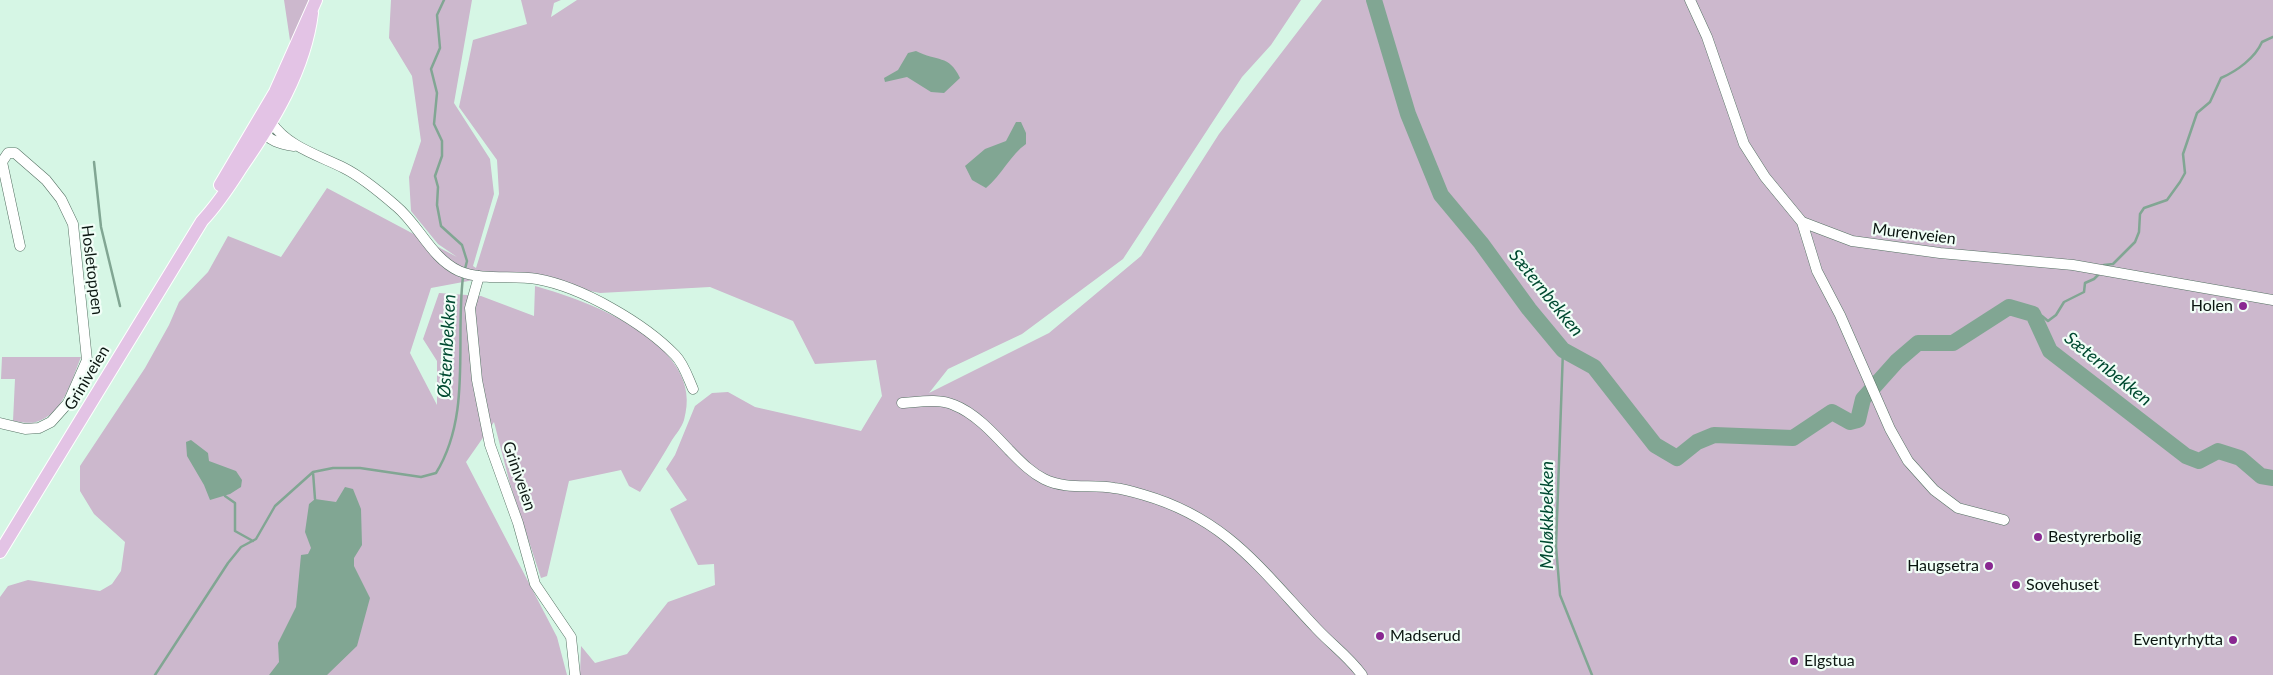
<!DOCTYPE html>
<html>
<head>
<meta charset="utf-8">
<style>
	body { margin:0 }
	canvas { display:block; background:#d6f6e5 }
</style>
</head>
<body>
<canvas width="2273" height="675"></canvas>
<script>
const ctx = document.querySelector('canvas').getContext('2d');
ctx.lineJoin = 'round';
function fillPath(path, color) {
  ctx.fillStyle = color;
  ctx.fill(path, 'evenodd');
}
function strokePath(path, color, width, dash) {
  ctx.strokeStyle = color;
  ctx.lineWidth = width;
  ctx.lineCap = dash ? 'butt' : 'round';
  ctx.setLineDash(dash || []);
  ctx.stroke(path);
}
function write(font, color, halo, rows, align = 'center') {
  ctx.font = font + ' Lato,sans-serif';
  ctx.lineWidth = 4.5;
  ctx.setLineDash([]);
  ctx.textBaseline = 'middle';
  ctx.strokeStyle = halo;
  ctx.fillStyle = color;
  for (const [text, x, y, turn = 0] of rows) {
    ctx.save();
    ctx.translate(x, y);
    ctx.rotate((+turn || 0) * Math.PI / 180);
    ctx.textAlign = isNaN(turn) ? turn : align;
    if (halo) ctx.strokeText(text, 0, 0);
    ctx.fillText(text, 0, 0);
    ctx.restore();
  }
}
fillPath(new Path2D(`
	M 284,0 L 311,0 L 291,47 Z
	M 391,0 L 472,0 L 454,103 L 490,159 L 494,194 L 473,266 L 476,268 L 499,194 L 497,160 L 459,107 L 473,40 L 527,24 L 521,0 L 561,0 L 554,3 L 551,17 L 577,0 L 1301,0 L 1271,45 L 1242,77 L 1123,259 L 1022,334 L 948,369 L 929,393 L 1049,333 L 1141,256 L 1219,134 L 1322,0 L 2273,0 L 2273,675 L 580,675 L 581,646 L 595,663 L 627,654 L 668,602 L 715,585 L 714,564 L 698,565 L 670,509 L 687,500 L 666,469 L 675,455 L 695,406 L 712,393 L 728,392 L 755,407 L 861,431 L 882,396 L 876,360 L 815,364 L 793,321 L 710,287 L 600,293 L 506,274 L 431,288 L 410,353 L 437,405 L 437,361 L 423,339 L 439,293 L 481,296 L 534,316 L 535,286 C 590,301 707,345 684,420 C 682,427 676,434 672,440 C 662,457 651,475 640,492 L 629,486 L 621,470 L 569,481 L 547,576 L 541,578 L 510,484 L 494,422 L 466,462 L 557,637 L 567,675 L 0,675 L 0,597 L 8,586 L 28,580 L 100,591 L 112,584 L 121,571 L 125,542 L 94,514 L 80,491 L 80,466 L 145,368 L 169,325 L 179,302 L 208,272 L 228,236 L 281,257 L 327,188 L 457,257 L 438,244 L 411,211 L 409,177 L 421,141 L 412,76 L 389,38 Z
	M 2,357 L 81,357 C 72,379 63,415 36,422 C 30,424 20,422 13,421 L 15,379 L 1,379 Z`), '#ccb8cd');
fillPath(new Path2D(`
	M 916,51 C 937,62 949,54 960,78 L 944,93 L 931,92 L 907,77 L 885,82 L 884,78 L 898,70 L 908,53 Z
	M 1016,122 L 1021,122 L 1026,133 L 1026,144 C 1011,154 1001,176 986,188 L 972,180 L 965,166 L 985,149 L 1006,141 Z
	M 191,440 L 208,453 L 209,461 L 236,471 L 242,480 L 241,487 L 230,494 L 210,500 L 204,485 L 187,456 L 186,442 Z
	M 345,487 L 353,489 L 361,509 L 362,545 L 354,558 L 354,566 L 370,598 L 357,646 L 327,675 L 269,675 L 279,662 L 278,643 L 296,607 L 301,555 L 308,554 L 311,548 L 305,532 L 309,504 L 315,499 L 336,502 Z`), '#81a693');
strokePath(new Path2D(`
	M 444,0 L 437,15 L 440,48 L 431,69 L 437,93 L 434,124 L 442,141 L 442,156 L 435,176 L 438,187 L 437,205 L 441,226 L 462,245 L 467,261 L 465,269
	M 94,162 L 101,227 L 120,306
	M 2103,268 L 2104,265 L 2113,264 L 2135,242 L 2139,232 L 2140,214 L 2144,208 L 2167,200 L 2180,182 L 2185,173 L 2183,154 L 2197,113 L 2210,102 L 2221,78 C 2237,71 2255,58 2262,42 L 2273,37
	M 2033,314 L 2042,316 L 2048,321 L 2056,315 L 2064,302 L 2084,292 L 2085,283 L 2094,279 L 2100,273
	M 1563,350 L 1556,546 L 1560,595 L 1592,675
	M 313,472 L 315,499
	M 225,496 L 235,503 L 235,531 L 253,541
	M 155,675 L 228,563 L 241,547 L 256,539 L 275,506 L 313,472 L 333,468 L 360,468 L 421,477 L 436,473 C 472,415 455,341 463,277`), '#81a693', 2.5);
strokePath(new Path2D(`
	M 1374,0 L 1408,114 L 1441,195 L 1481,243 L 1529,309 L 1563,350 L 1594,367 L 1655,445 L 1677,458 L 1697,442 L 1714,435 L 1793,438 L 1832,412 L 1850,422 L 1858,420 L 1863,399 L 1897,361 L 1918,343 L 1953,343 L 2009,307 L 2033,314 L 2050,351 L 2186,456 L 2199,461 L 2218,451 L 2240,458 L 2261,476 L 2273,478`), '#81a693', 16);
const minor = new Path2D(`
	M 1690,0 L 1707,37 L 1744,144 L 1765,177 L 1802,222 L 1852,241 L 1940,253 L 2073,265 L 2273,300
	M 271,122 C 288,147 318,155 344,168 C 362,177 381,193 396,206 C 419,225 431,258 459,271 C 483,281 512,275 537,279 C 582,287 644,323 675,355 C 684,364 688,378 693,389
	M 260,128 C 268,141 281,144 294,146
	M 1802,222 L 1817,271 L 1840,315 L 1890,429 L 1908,461 L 1934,490 L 1958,508 L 2004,520
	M 479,276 L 470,308 L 477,380 L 490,445 L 518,523 L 535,584 L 571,637 L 575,675
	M 902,403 C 918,402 939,398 954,405 C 975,413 994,434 1009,450 C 1020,461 1030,472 1044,479 C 1066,490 1091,484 1114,488 C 1124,489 1134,492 1144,495 C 1227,519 1261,570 1317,629 C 1332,645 1349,657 1362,675
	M 0,423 L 25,429 L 39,428 L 51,422 L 68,403 L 87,360 L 73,224 L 61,199 L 46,180 L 15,153 L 8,153 L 2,162 L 20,246`);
const major = new Path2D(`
	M 220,185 L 275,92 L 316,0
	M 0,552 L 202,221 C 217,205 229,187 241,168 C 273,122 305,70 312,13`);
strokePath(minor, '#567264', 11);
strokePath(major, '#fff', 14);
strokePath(minor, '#fff', 10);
strokePath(major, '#e3c3e5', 12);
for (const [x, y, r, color] of [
	[2243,306,5,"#892891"],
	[2038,537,5,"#892891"],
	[1989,566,5,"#892891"],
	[2016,585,5,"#892891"],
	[1380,636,5,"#892891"],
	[2233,640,5,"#892891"],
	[1794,661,5,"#892891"]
]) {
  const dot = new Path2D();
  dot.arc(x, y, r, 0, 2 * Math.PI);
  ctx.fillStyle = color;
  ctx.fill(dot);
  strokePath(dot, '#f1fef7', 2);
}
write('16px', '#0a1510', '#f1fef7', [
	["Murenveien",1914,234,7],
	["Hosletoppen",92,270,83],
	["Griniveien",87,378,-59],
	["Griniveien",519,476,71]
]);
write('16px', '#0a1510', '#f1fef7', [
	["Holen",2233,306,"right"],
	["Bestyrerbolig",2048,537],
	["Haugsetra",1979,566,"right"],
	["Sovehuset",2026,585],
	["Madserud",1390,636],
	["Eventyrhytta",2223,640,"right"],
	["Elgstua",1804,661]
], 'left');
write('italic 18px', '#004a31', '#f1fef7', [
	["Sæternbekken",1546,293,51],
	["Østernbekken",447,346,-87],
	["Sæternbekken",2108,369,39],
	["Moløkkbekken",1547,515,-90]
]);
</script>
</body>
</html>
